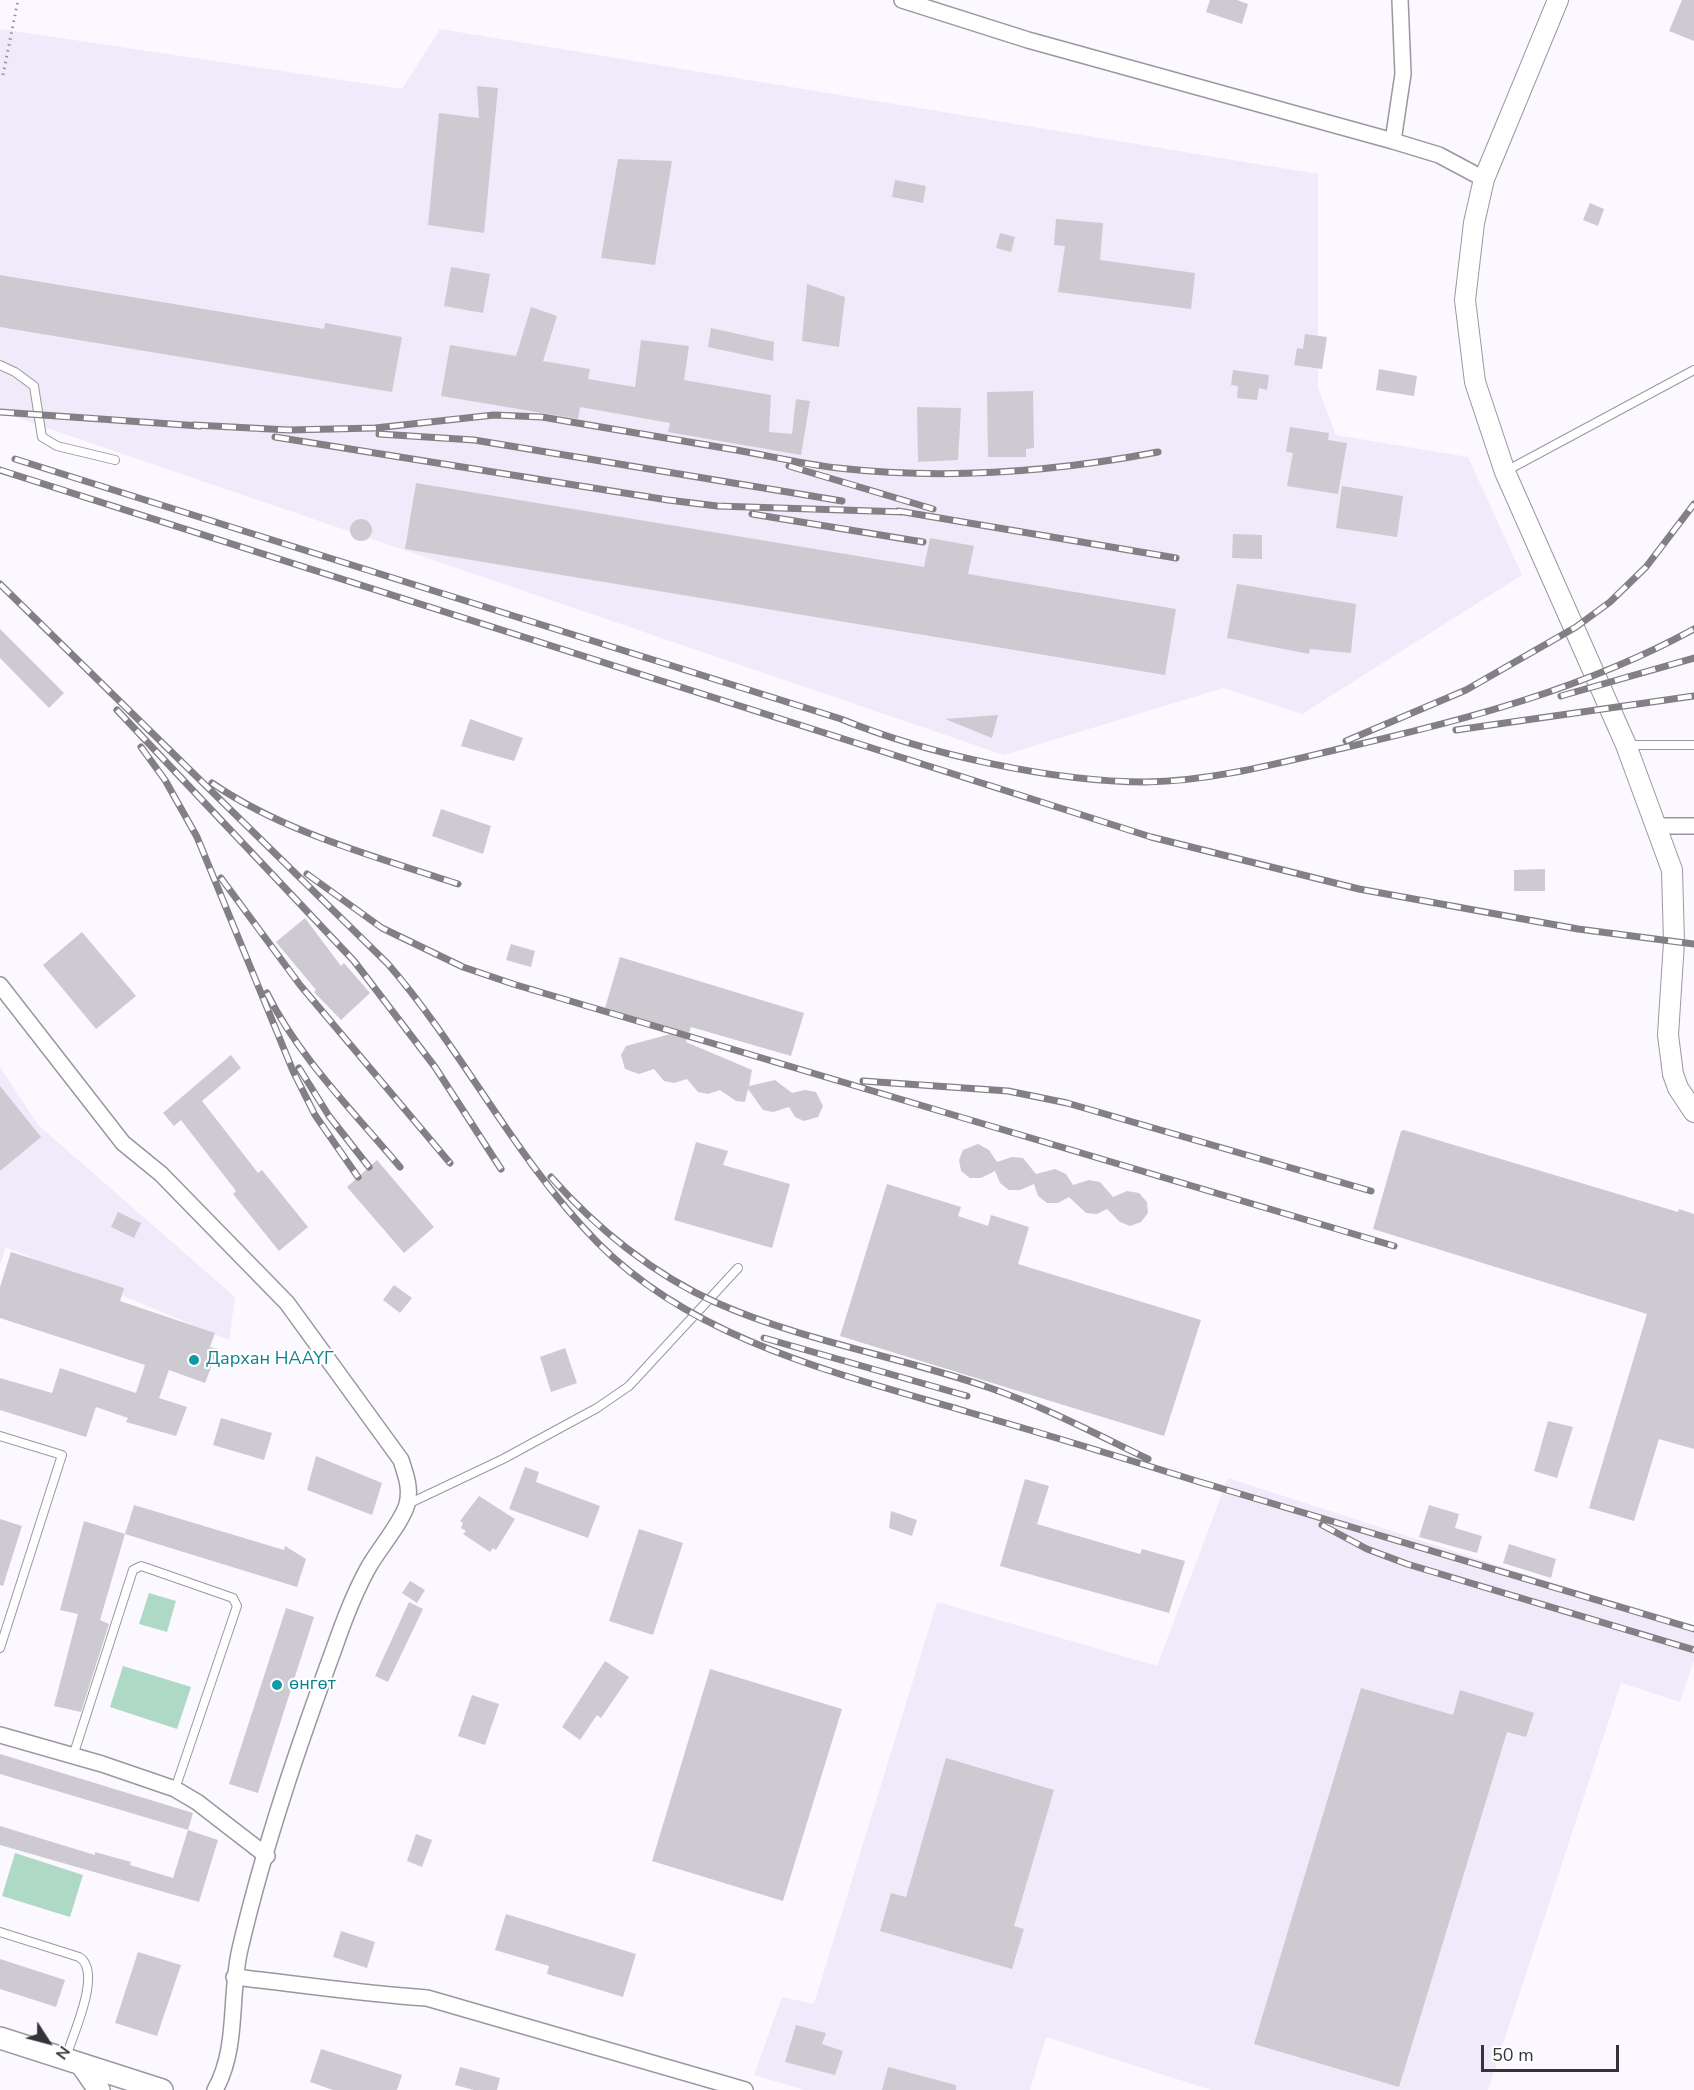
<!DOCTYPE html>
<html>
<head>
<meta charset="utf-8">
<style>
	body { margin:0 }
	#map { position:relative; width:1694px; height:2090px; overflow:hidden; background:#fbf8ff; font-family:"Nunito Sans",sans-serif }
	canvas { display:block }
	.north { position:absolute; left:18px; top:2012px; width:60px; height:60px; -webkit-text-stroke:4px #fff; paint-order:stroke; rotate:126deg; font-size:16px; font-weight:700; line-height:24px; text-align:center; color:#353336 }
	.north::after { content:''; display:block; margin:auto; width:21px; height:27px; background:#353336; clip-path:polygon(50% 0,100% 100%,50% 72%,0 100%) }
	.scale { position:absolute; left:1481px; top:2045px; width:138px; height:27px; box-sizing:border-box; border:3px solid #353336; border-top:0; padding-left:8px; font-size:18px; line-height:21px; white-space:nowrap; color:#353336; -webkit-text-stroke:4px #fff; paint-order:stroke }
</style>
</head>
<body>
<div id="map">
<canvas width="1694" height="2090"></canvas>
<div class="north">N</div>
<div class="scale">50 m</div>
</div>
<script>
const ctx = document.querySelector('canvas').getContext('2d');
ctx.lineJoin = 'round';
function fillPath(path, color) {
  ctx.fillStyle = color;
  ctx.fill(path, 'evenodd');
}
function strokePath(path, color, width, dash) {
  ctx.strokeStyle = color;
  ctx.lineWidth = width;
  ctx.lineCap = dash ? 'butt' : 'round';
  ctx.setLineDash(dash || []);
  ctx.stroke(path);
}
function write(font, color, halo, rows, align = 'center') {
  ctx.font = font + ' "Nunito Sans",sans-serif';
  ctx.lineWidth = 4.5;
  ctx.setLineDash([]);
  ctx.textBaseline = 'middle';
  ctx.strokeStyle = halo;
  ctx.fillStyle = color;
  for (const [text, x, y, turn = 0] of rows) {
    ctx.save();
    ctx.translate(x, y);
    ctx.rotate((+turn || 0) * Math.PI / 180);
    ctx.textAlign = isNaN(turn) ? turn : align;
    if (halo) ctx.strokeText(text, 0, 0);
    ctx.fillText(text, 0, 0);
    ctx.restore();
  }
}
fillPath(new Path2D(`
	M 0,29 L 402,89 L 440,29 L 1318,174 L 1318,388 L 1336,435 L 1468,457 L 1522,575 L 1302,714 L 1223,688 L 1004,755 L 0,412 Z
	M 0,1067 L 38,1125 L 235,1297 L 229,1340 L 6,1247 L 0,1264 Z
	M 1228,1478 L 1694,1629 L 1694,1660 L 1680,1702 L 1621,1683 L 1488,2090 L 1211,2090 L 1046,2037 L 1030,2090 L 805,2090 L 754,2075 L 782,1997 L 814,2004 L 937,1602 L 1157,1666 Z`), '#f1eafa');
fillPath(new Path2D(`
	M 149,1593 L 176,1601 L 167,1632 L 139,1624 Z
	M 123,1666 L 191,1687 L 177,1729 L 110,1707 Z
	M 15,1853 L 83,1875 L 70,1917 L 2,1896 Z`), '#aed9c5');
fillPath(new Path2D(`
	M 1210,0 L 1237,0 L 1248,4 L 1242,24 L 1206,12 Z
	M 1682,0 L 1694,0 L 1694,41 L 1669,31 Z
	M 477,86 L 498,88 L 484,233 L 428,225 L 439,113 L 479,118 Z
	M 618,159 L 672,161 L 655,265 L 601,258 Z
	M 895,180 L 926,186 L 923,203 L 892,197 Z
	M 1590,203 L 1604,209 L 1598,226 L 1583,220 Z
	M 1056,219 L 1103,223 L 1100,260 L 1195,273 L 1191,309 L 1058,292 L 1065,246 L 1054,245 Z
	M 1000,233 L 1015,237 L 1011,252 L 996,248 Z
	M 451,267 L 490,274 L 483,313 L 444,306 Z
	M 0,275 L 324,329 L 325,323 L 402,337 L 392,392 L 0,327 Z
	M 807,284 L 845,297 L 839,347 L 802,341 Z
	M 531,307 L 557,316 L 543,361 L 590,369 L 588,379 L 635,387 L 641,340 L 689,346 L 684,380 L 771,395 L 769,432 L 792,434 L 796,399 L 810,401 L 801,455 L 668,432 L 670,423 L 580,407 L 578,419 L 441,396 L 450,345 L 516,356 Z
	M 711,328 L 774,342 L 773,361 L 708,347 Z
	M 1305,334 L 1327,337 L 1322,369 L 1294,365 L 1297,348 L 1303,349 Z
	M 1379,369 L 1417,376 L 1414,396 L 1376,390 Z
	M 1233,370 L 1269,375 L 1267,390 L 1259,388 L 1257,400 L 1237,398 L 1238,386 L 1231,385 Z
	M 1033,391 L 1034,448 L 1026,449 L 1026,457 L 988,457 L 987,392 Z
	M 917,407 L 961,408 L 958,460 L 918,462 Z
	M 1290,427 L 1329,433 L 1328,440 L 1347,443 L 1338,494 L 1287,486 L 1293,453 L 1286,452 Z
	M 416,483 L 924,567 L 930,538 L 974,546 L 968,574 L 1176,609 L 1165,675 L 405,549 Z
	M 1342,486 L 1403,496 L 1397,537 L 1336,528 Z
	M350 530a11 11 0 1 1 22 0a11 11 0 1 1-22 0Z
	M 1233,534 L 1262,535 L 1262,559 L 1232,558 Z
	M 1237,584 L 1356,604 L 1351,653 L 1310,649 L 1309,654 L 1227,638 Z
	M 0,629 L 64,693 L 49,708 L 0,658 Z
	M 998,715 L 992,738 L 945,719 Z
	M 470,719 L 523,738 L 514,761 L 461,746 Z
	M 441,809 L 491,826 L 483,854 L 432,836 Z
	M 1545,869 L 1545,891 L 1514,891 L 1514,870 Z
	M 305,918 L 341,966 L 344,963 L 370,993 L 341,1020 L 314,992 L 316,990 L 276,942 Z
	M 82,932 L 136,996 L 96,1029 L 43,965 Z
	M 511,944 L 535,951 L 531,967 L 506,960 Z
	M 620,957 L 804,1013 L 791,1056 L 691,1027 L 686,1042 L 752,1070 L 749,1086 L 775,1080 L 792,1093 L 805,1090 L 816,1092 L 823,1106 L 818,1117 L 804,1121 L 795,1117 L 789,1107 L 773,1112 L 763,1110 L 748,1089 L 745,1102 L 736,1101 L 720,1090 L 708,1094 L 698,1092 L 687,1079 L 674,1083 L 664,1081 L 654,1069 L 639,1074 L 625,1069 L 621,1055 L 626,1046 L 678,1032 L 605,1008 Z
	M 231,1055 L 241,1068 L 202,1101 L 258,1173 L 262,1170 L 308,1227 L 279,1251 L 233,1194 L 236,1191 L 181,1120 L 174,1126 L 163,1113 Z
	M 0,1086 L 41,1137 L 0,1171 Z
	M 1404,1130 L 1678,1212 L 1679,1209 L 1694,1214 L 1694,1449 L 1659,1439 L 1634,1521 L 1589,1508 L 1647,1314 L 1373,1229 L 1401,1131 Z
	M 696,1142 L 728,1151 L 723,1165 L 790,1184 L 772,1248 L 674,1220 Z
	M 978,1144 L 989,1150 L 997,1162 L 1012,1157 L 1023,1158 L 1036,1174 L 1055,1169 L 1066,1174 L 1073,1185 L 1089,1180 L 1100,1182 L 1113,1197 L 1127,1191 L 1139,1193 L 1147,1202 L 1148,1213 L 1141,1222 L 1130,1226 L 1120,1222 L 1107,1209 L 1097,1214 L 1086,1213 L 1069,1197 L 1058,1203 L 1047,1203 L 1038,1196 L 1034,1184 L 1020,1190 L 1009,1190 L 1000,1183 L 995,1171 L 981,1178 L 970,1178 L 961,1171 L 959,1160 L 963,1150 Z
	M 377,1160 L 434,1227 L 404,1253 L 347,1187 Z
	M 887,1184 L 961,1207 L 958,1216 L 988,1226 L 991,1215 L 1029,1227 L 1018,1264 L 1201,1320 L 1164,1436 L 840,1336 Z
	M 118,1212 L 141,1223 L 134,1238 L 111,1227 Z
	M 11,1252 L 124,1288 L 120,1301 L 215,1333 L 210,1347 L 218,1349 L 205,1383 L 169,1370 L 159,1398 L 187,1407 L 176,1436 L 126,1422 L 128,1418 L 96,1407 L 86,1437 L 0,1410 L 0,1378 L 52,1393 L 60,1368 L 136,1393 L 145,1365 L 0,1318 L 0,1287 Z
	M 394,1285 L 412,1298 L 400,1313 L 383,1300 Z
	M 565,1348 L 577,1383 L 551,1392 L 540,1357 Z
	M 221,1418 L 272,1433 L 264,1460 L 213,1445 Z
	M 1548,1421 L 1573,1427 L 1557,1478 L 1534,1471 Z
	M 316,1456 L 382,1483 L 372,1515 L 307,1490 Z
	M 525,1467 L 539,1472 L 536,1482 L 600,1506 L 588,1538 L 509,1509 Z
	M 1025,1479 L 1049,1486 L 1037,1524 L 1140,1554 L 1142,1549 L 1185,1561 L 1169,1613 L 1000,1566 Z
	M 479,1496 L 515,1519 L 496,1550 L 493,1548 L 490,1552 L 463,1534 L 466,1531 L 461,1528 L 463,1523 L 460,1521 Z
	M 134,1505 L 284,1550 L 285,1546 L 306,1559 L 297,1587 L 125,1534 Z
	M 1429,1505 L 1459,1514 L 1455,1528 L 1482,1536 L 1477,1553 L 1419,1537 Z
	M 891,1511 L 917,1520 L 912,1536 L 889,1528 Z
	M 0,1519 L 22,1526 L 3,1586 L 0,1585 Z
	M 84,1521 L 125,1534 L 100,1620 L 109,1624 L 81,1712 L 54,1706 L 78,1614 L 60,1610 Z
	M 639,1529 L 683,1543 L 653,1635 L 609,1621 Z
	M 1509,1544 L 1556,1559 L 1551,1578 L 1503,1563 Z
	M 410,1581 L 425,1590 L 417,1603 L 402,1593 Z
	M 409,1602 L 423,1609 L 388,1682 L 375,1676 Z
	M 286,1608 L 314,1617 L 258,1793 L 229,1784 Z
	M 605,1661 L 629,1677 L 601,1718 L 597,1715 L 580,1740 L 562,1727 Z
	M 710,1669 L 842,1709 L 783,1901 L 652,1861 Z
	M 1361,1688 L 1453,1715 L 1460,1690 L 1534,1713 L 1526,1737 L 1507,1732 L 1399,2087 L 1254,2044 Z
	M 472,1695 L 499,1704 L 485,1745 L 458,1736 Z
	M 0,1754 L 193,1813 L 188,1830 L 0,1774 Z
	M 946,1758 L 1054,1790 L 1014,1926 L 1024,1929 L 1012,1969 L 880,1931 L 891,1893 L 906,1897 Z
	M 0,1826 L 95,1855 L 95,1852 L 131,1862 L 130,1865 L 173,1878 L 188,1830 L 218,1840 L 199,1902 L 0,1845 Z
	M 416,1834 L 432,1840 L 422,1867 L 407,1861 Z
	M 506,1914 L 636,1954 L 623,1997 L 547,1974 L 549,1966 L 495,1950 Z
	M 341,1931 L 375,1942 L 367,1968 L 333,1957 Z
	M 138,1952 L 181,1965 L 157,2036 L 115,2023 Z
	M 0,1959 L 65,1980 L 56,2007 L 0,1989 Z
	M 796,2025 L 826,2033 L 822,2044 L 843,2051 L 835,2075 L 785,2062 Z
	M 321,2049 L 402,2075 L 397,2090 L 333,2090 L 310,2082 Z
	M 460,2067 L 500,2078 L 497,2090 L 474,2090 L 455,2085 Z
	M 888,2067 L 956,2085 L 956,2090 L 882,2090 Z`), '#cecad2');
const service = new Path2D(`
	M 0,365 L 15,372 L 34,386 L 42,437 L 57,446 L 115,460
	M 1506,471 L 1694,370
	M 1627,745 L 1694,745
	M 0,1436 L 62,1455 L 0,1648
	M 408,1504 L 503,1459 L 597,1408 L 629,1386 L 738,1268
	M 73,1756 L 133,1570 L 141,1566 L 150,1569 L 233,1598 L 237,1606 L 175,1789
	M 0,1932 L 79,1957 C 103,1971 73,2034 66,2057`);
const minor = new Path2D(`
	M 902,0 L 1028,40 L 1393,141 L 1439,155 L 1484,179
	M 1393,141 L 1403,74 L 1400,0
	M 1656,826 L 1694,826
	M 0,985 L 123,1143 L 161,1174 L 287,1303 L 401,1460 C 406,1475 411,1489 407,1504 C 402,1523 376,1552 367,1570 C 354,1594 344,1620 335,1646 C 299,1744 264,1846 240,1949 C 229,1995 239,2047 215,2090
	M 0,1735 L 102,1764 L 175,1789 L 197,1802 L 267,1856
	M 234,1977 C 298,1984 363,1994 427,1998 L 745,2090`);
const tertiary = new Path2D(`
	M 1558,0 L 1484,179 L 1474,223 L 1465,300 L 1475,382 L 1505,472 L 1626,745 L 1672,870 L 1674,942 L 1668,1035 L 1673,1074 L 1678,1088 L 1694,1112`);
const secondary = new Path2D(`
	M 0,2038 L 162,2090
	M 81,2064 L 99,2090`);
strokePath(service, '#9b979f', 10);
strokePath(minor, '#9b979f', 18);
strokePath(tertiary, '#9b979f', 22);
strokePath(secondary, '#9b979f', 24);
strokePath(new Path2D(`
	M 3,75 L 18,0`), '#979499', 3, [1.5, 4.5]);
strokePath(service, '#fff', 8);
strokePath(minor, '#fff', 15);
strokePath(tertiary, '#fff', 20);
strokePath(secondary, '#fff', 21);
const rail = new Path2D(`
	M 0,412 L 200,426
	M 194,425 L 289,430 L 375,428 L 494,415 L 542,417 C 605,428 668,438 730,449 C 766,455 802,464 838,468 C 945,480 1053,472 1158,452
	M 379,434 L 474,440 L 842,501
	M 275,437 L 668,500 L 717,506 L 905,512
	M 15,459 L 841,719 C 926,754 1054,782 1146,782 C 1213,781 1279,763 1343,748 C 1465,720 1584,689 1694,629
	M 789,466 L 933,509
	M 0,470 L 1151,837 L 1359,889 L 1578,929 L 1694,944
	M 898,511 L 1176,558
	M 752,514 L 923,542
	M 0,584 L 388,964 C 464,1052 515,1159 598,1243 C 695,1341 840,1374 968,1412 C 1048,1435 1127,1459 1206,1484
	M 1561,696 L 1694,658
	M 117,710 L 354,961 L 435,1067 L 501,1169
	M 1456,730 L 1694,696
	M 1346,741 L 1466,690 L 1576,627 L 1610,602 L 1646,567 L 1694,504
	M 141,747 L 165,780 L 197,837 L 293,1071 L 315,1115 L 358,1177
	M 212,783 C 285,833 374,856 458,884
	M 307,874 L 382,928 L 463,967 L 513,984 L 1394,1246
	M 221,878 L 300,985 L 450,1163
	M 267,993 C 299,1058 354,1112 400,1167
	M 299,1068 L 329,1116 L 369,1167
	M 863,1081 L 1008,1091 L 1067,1103 L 1371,1191
	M 551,1177 C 596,1228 654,1275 717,1303 C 803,1341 901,1357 990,1388 C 1045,1407 1096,1434 1148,1459
	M 764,1338 L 967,1396
	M 1200,1482 L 1694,1629
	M 1322,1525 L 1367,1549 L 1407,1564 L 1694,1650`);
strokePath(rail, '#838085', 7);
strokePath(rail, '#fff', 4.5, [14]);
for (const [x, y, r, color] of [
	[194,1360,6,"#0f9aa8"],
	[277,1685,6,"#0f9aa8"]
]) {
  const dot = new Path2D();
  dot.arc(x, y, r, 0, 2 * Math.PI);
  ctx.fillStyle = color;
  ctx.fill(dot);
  strokePath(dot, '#fff', 2);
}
write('18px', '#0d838f', '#fff', [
	["Дархан НААҮГ",206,1360],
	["өнгөт",289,1685]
], 'left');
</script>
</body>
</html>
